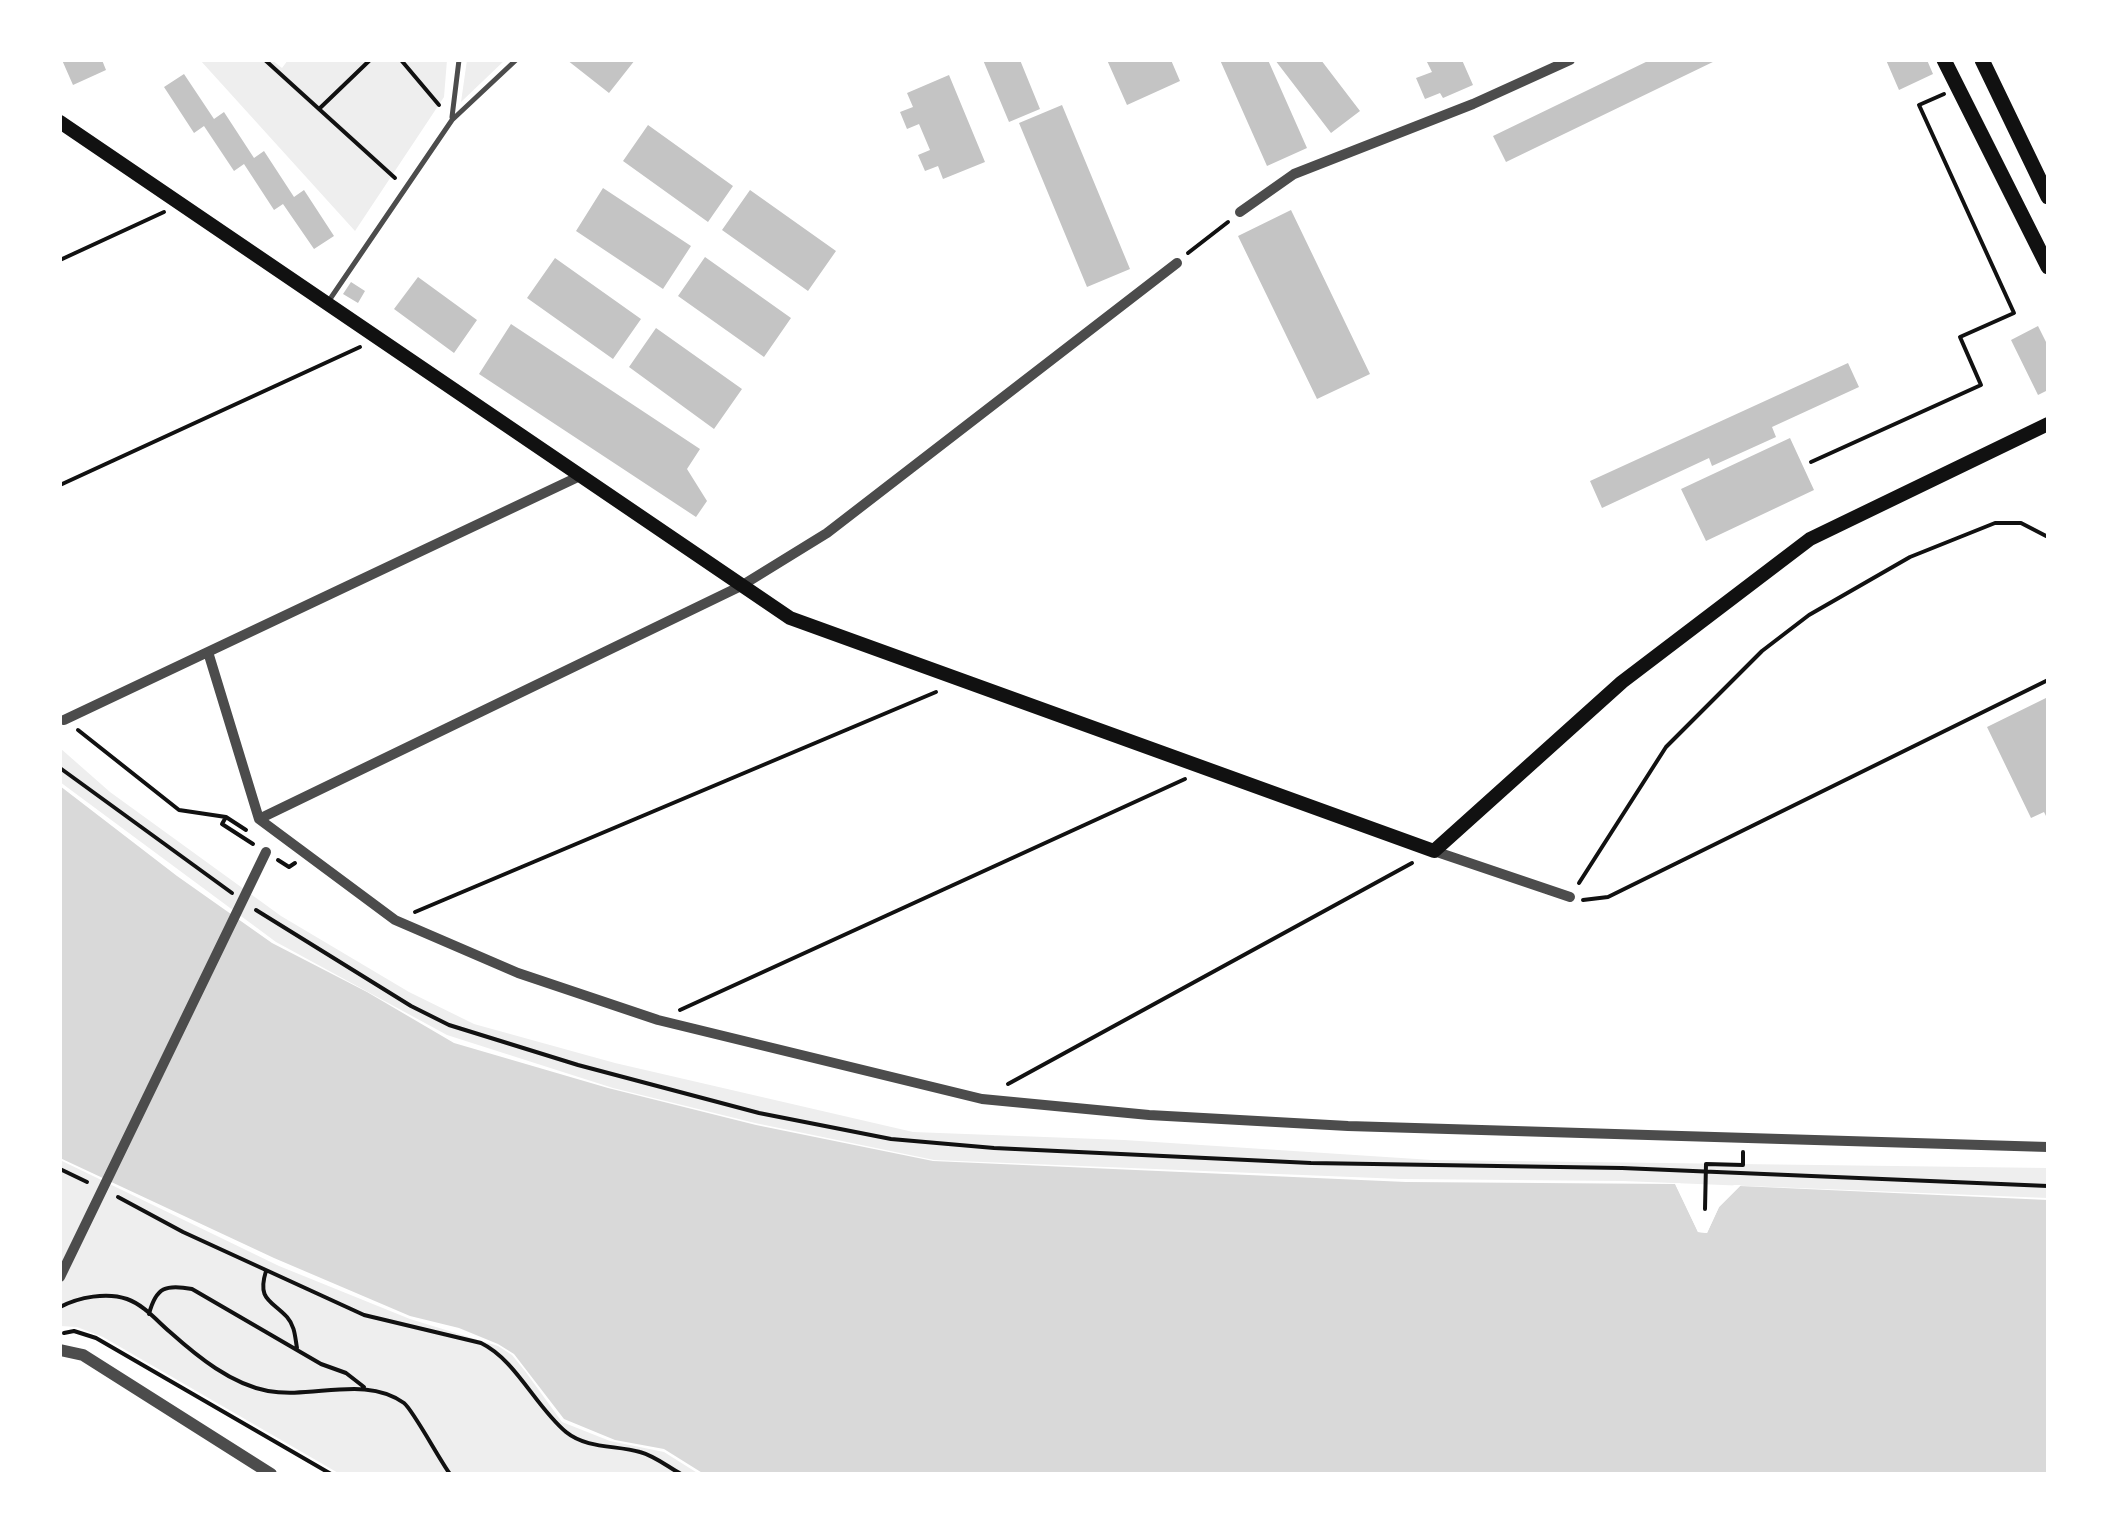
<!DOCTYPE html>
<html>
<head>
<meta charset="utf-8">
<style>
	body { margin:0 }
	#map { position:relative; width:2108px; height:1534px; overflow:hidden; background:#fff; font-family:"PT Sans",sans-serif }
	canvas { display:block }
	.frame { position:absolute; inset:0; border:62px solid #fff; pointer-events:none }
</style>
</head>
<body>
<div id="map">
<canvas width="2108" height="1534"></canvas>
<div class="frame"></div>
</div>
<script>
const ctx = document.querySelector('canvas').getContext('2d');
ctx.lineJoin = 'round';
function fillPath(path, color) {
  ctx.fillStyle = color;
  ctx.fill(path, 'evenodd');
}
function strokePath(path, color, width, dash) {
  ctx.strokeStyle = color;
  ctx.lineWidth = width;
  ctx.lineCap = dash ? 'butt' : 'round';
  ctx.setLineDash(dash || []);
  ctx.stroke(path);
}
fillPath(new Path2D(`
	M 200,60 L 272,60 L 282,68 L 288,60 L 447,60 L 444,97 L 355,231 Z
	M 467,60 L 505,60 L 461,102 Z
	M 60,748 L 110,792 L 281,916 L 409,992 L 474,1024 L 615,1063 L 913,1132 L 1124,1140 L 1432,1160 L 2048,1168 L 2048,1198 L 1623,1181 L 1401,1179 L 934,1160 L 755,1123 L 613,1088 L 447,1035 L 276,942 L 60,782 Z
	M 60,1160 L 279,1266 L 410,1319 L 498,1346 L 512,1355 L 525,1371 L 562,1422 L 610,1441 L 664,1452 L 699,1474 L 340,1474 L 103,1337 L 77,1327 L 60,1326 Z`), '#eee');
fillPath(new Path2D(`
	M 60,786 L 177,876 L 272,943 L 367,992 L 454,1043 L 608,1088 L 756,1125 L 933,1161 L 1406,1182 L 1675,1184 L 1698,1232 L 1707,1233 L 1719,1207 L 1740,1186 L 2048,1200 L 2048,1474 L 704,1474 L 664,1449 L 615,1440 L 564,1419 L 514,1354 L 498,1344 L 459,1328 L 410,1316 L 274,1258 L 60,1158 Z`), '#d9d9d9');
fillPath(new Path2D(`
	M 1680,1183 L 1704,1228 L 1715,1203 L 1734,1185 L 1741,1185 L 1719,1207 L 1707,1233 L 1698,1232 L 1675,1183 Z`), '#fff');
fillPath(new Path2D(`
	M 62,60 L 102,60 L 106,70 L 73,85 Z
	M 567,60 L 635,60 L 609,93 Z
	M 983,60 L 1020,60 L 1040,109 L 1009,122 Z
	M 1107,60 L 1171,60 L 1180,81 L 1127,105 Z
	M 1220,60 L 1268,60 L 1307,148 L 1267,166 Z
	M 1275,60 L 1321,60 L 1360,111 L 1331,133 Z
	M 1426,60 L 1462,60 L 1473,85 L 1443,98 L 1440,93 L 1425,99 L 1416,78 L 1432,72 Z
	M 1650,60 L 1717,60 L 1506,162 L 1493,136 Z
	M 1886,60 L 1927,60 L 1933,74 L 1899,90 Z
	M 184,74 L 214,119 L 224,112 L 254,158 L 264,151 L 294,197 L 304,190 L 334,236 L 314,249 L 283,204 L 274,210 L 244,164 L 234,171 L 204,126 L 194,133 L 164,87 Z
	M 949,75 L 985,162 L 943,179 L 938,166 L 925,171 L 918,155 L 930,150 L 919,124 L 907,129 L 900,112 L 913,107 L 907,93 Z
	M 1062,105 L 1130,269 L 1087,287 L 1019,123 Z
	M 648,125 L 733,186 L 708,222 L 623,161 Z
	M 603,188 L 691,246 L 663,289 L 576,231 Z
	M 750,190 L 836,251 L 808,291 L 722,230 Z
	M 1291,210 L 1370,374 L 1317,399 L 1238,236 Z
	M 705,257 L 791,318 L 764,357 L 678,296 Z
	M 555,258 L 641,319 L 613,359 L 527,298 Z
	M 418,277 L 477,320 L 454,353 L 394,309 Z
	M 351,282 L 365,291 L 358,303 L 343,294 Z
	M 511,324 L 700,449 L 687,469 L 707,501 L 696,517 L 479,374 Z
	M 2038,326 L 2048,346 L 2048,390 L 2038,395 L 2011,340 Z
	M 656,328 L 742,389 L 714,429 L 629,367 Z
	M 1848,363 L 1859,387 L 1772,427 L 1776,437 L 1712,466 L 1709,458 L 1602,508 L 1590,481 Z
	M 1790,438 L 1814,490 L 1706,541 L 1681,489 Z
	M 2048,697 L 2048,820 L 2044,812 L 2031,818 L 1987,727 Z`), '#c4c4c4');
strokePath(new Path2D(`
	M 265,60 L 395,178
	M 401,60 L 439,105
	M 319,109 L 370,60
	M 1188,253 L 1228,222
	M 60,260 L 164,212
	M 1811,462 L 1981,385 L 1960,337 L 2014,313 L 1919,105 L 1944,94
	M 60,485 L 360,347
	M 78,730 L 179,810 L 226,817 L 246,830
	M 60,768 L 232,893
	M 226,817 L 222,824 L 253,844
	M 278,860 L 289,867 L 295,863
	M 1579,883 L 1666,747 L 1762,651 L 1809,615 L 1910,557 L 1995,523 L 2021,523 L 2048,537
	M 1583,900 L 1608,897 L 2048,680
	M 256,910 L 411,1006 L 449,1025 L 578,1065 L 759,1113 L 891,1139 L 994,1148 L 1311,1163 L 1622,1168 L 2048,1186
	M 415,912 L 936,692
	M 680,1010 L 1185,779
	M 1008,1084 L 1412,863
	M 60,1169 L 87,1182
	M 118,1197 L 183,1232 L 364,1315 L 481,1343 C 516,1360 535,1406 566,1432 C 587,1449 616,1445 640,1452 C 655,1456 668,1467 681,1474
	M 1705,1209 L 1706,1164 L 1743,1165 L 1743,1152
	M 266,1271 C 257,1300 271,1300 287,1317 C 295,1326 295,1337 297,1348
	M 60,1307 C 79,1297 107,1292 127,1299 C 144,1305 157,1321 170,1332 C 198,1357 231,1384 268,1391 C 313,1399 365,1375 404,1403 C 413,1410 439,1459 450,1474
	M 149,1314 C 156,1287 166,1284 192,1289 L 321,1364 L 346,1373 L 364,1387
	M 64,1333 L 74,1331 L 96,1338 L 331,1474`), '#111', 4);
strokePath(new Path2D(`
	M 452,117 L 459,60
	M 328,302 L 452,120 L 516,60`), '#4c4c4c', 5);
strokePath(new Path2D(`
	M 1240,212 L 1294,174 L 1473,104 L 1570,60
	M 208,652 L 259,819 L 395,920 L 518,973 L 658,1020 L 982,1099 L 1149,1115 L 1348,1126 L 2048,1147
	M 64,720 L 580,476
	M 259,819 L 741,586 L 827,533 L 1177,263
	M 1434,851 L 1570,897
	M 60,1277 L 266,852`), '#4c4c4c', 10);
strokePath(new Path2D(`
	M 60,1350 L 83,1355 L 271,1474`), '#4c4c4c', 12);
strokePath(new Path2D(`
	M 60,122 L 790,618 L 1434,851 L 1622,682 L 1810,539 L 2048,424`), '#111', 14);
strokePath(new Path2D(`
	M 1944,60 L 2048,267
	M 1982,60 L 2048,197`), '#111', 15);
</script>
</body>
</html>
